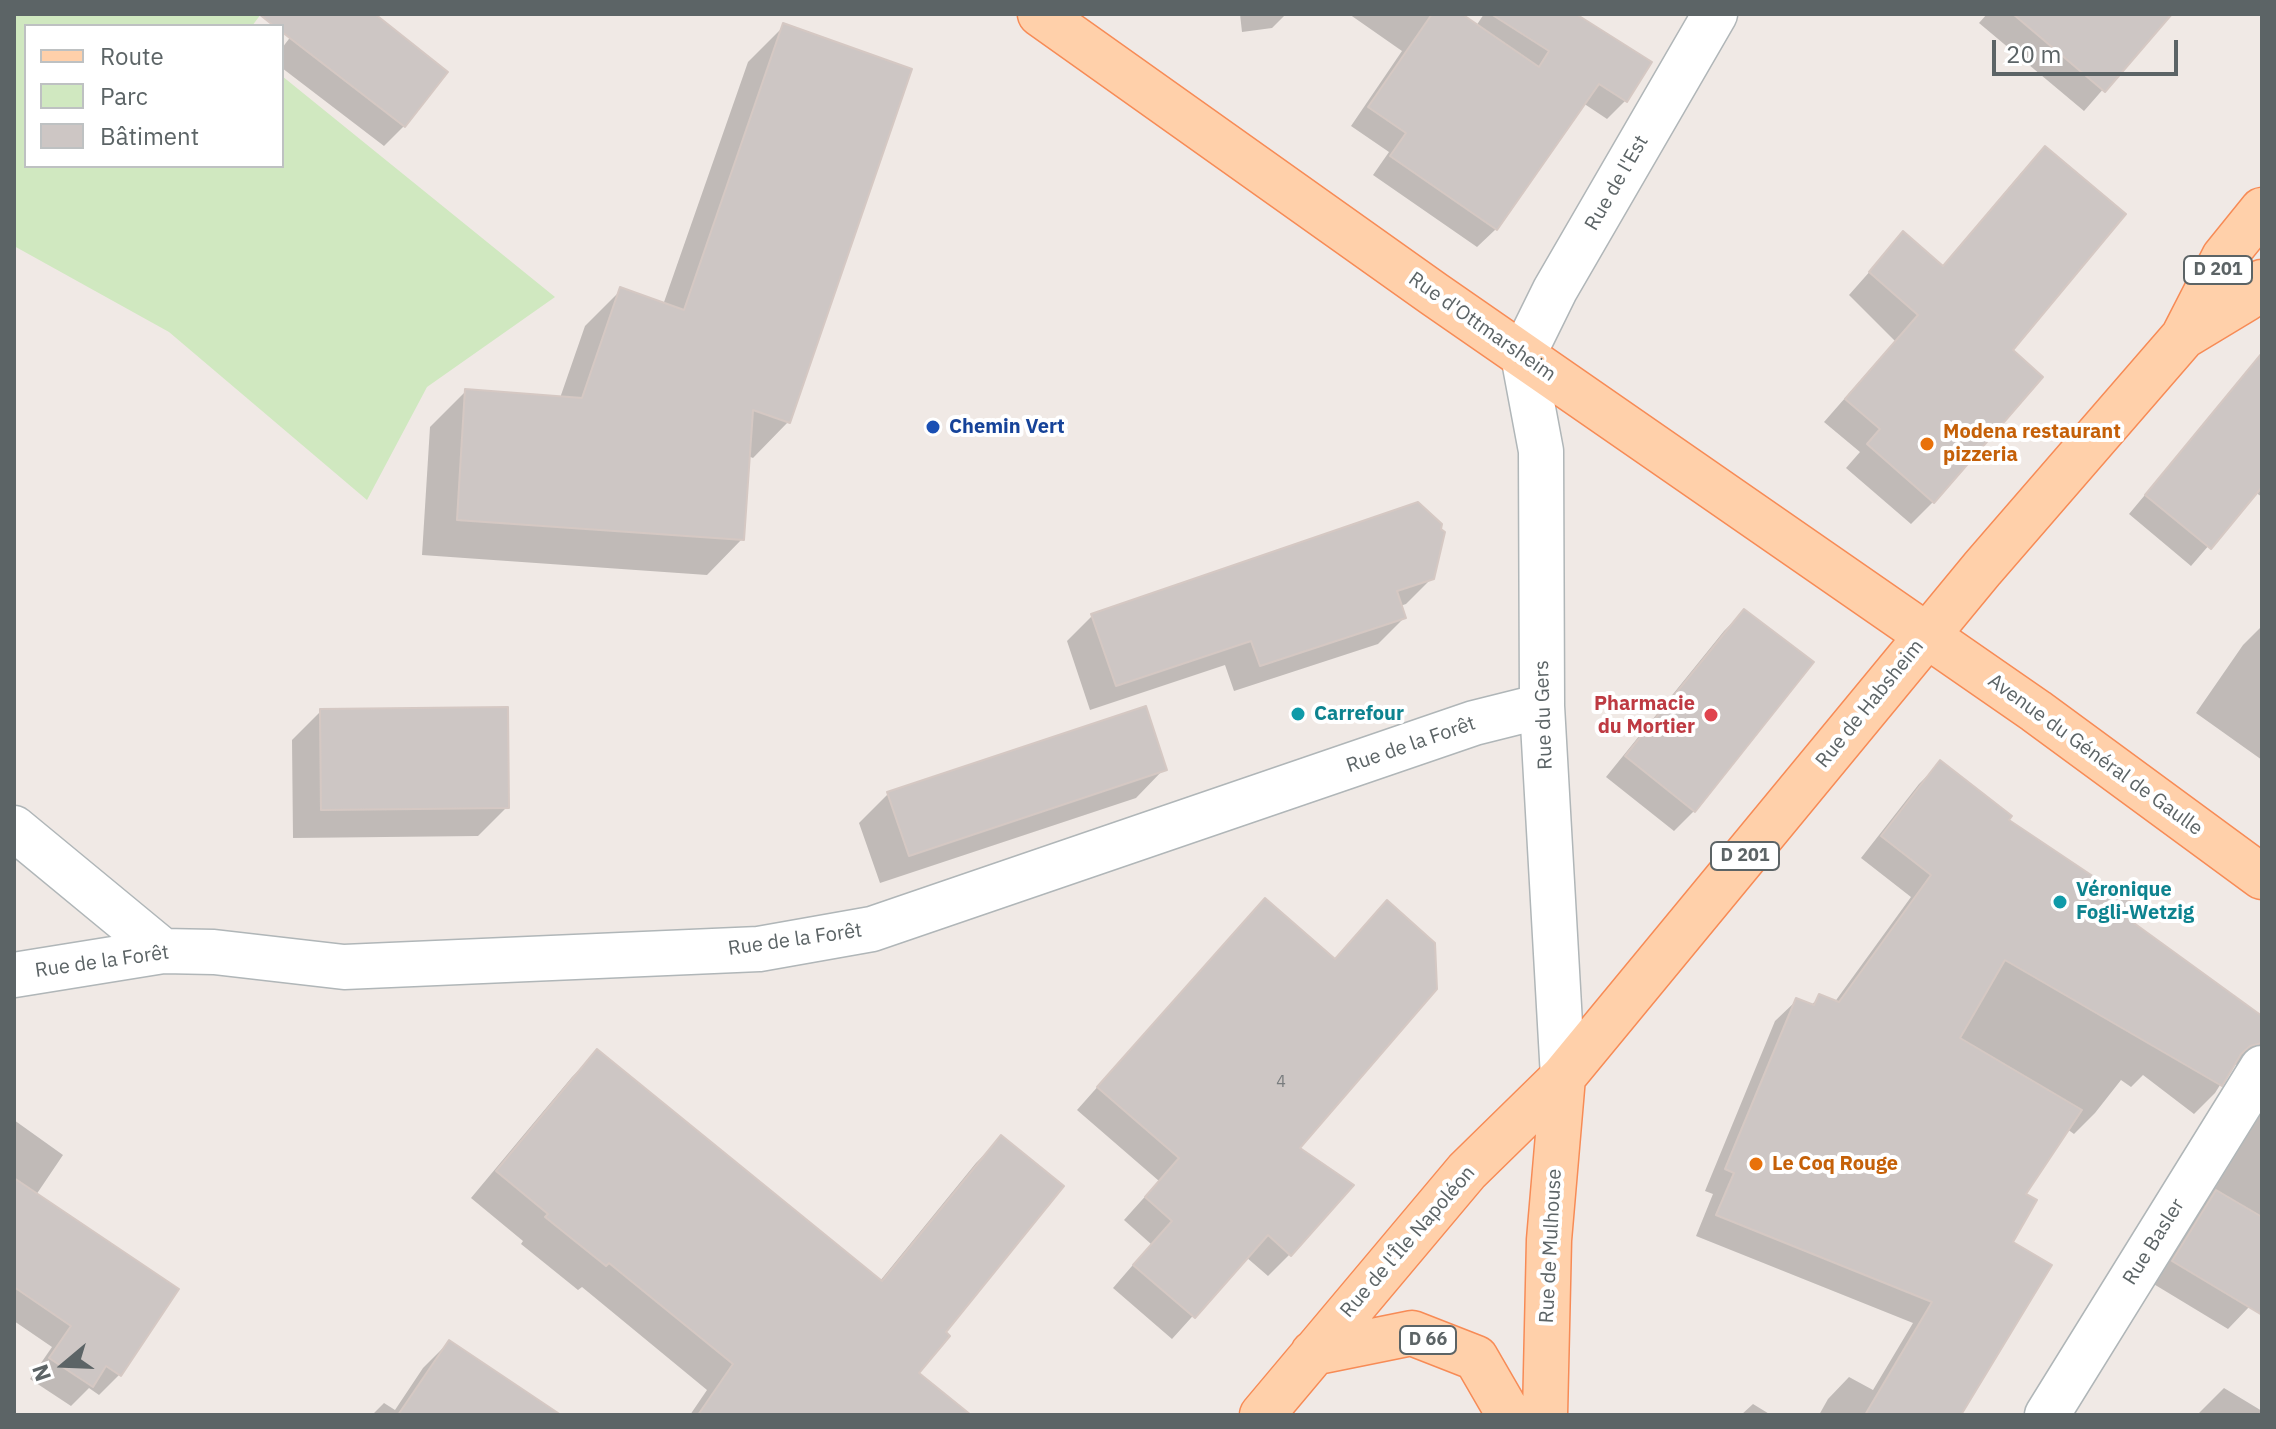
<!DOCTYPE html>
<html>
<head>
<meta charset="utf-8">
<style>
	body { margin:0 }
	#map { position:relative; width:2276px; height:1429px; overflow:hidden; background:#f0e9e5; font-family:"IBM Plex Sans",sans-serif }
	canvas { display:block }
	.frame { position:absolute; inset:0; border:16px solid #5c6466; pointer-events:none }
	.legend { position:absolute; left:24px; top:24px; width:260px; height:144px; box-sizing:border-box; background:#fff; border:2px solid #bec1c2; margin:0; padding:10px 14px; list-style:none; font-size:24px; color:#5c6466 }
	.legend li { display:flex; align-items:center; gap:16px; height:40px }
	.legend b { width:40px; border:2px solid #bec1c2 }
	.north { position:absolute; left:24px; top:1325px; width:80px; height:80px; -webkit-text-stroke:6px #fff; paint-order:stroke; rotate:251deg; font-size:22px; font-weight:700; line-height:32px; text-align:center; color:#5c6466 }
	.north::after { content:''; display:block; margin:auto; width:28px; height:36px; background:#5c6466; clip-path:polygon(50% 0,100% 100%,50% 72%,0 100%) }
	.scale { position:absolute; left:1992px; top:40px; width:186px; height:36px; box-sizing:border-box; border:4px solid #5c6466; border-top:0; padding-left:10px; font-size:24px; line-height:28px; white-space:nowrap; color:#5c6466; -webkit-text-stroke:6px #fff; paint-order:stroke }
</style>
</head>
<body>
<div id="map">
<canvas width="2276" height="1429"></canvas>
<div class="frame"></div>
<ul class="legend">
<li><b style="height:10px;background:#ffd0aa"></b>Route</li>
<li><b style="height:22px;background:#d0e8c0"></b>Parc</li>
<li><b style="height:22px;background:#cdc6c4"></b>Bâtiment</li>
</ul>
<div class="north">N</div>
<div class="scale">20 m</div>
</div>
<script>
const ctx = document.querySelector('canvas').getContext('2d');
ctx.lineJoin = 'round';
function fillPath(path, color) {
  ctx.fillStyle = color;
  ctx.fill(path, 'evenodd');
}
function strokePath(path, color, width, dash) {
  ctx.strokeStyle = color;
  ctx.lineWidth = width;
  ctx.lineCap = dash ? 'butt' : 'round';
  ctx.setLineDash(dash || []);
  ctx.stroke(path);
}
function write(font, color, halo, rows, align = 'center') {
  ctx.font = font + ' "IBM Plex Sans",sans-serif';
  ctx.lineWidth = 8;
  ctx.setLineDash([]);
  ctx.textBaseline = 'middle';
  ctx.strokeStyle = halo;
  ctx.fillStyle = color;
  for (const [text, x, y, turn = 0] of rows) {
    ctx.save();
    ctx.translate(x, y);
    ctx.rotate((+turn || 0) * Math.PI / 180);
    ctx.textAlign = isNaN(turn) ? turn : align;
    if (halo) ctx.strokeText(text, 0, 0);
    ctx.fillText(text, 0, 0);
    ctx.restore();
  }
}
fillPath(new Path2D(`
	M 14,14 L 261,14 L 252,26 L 26,26 L 26,166 L 282,166 L 282,76 L 555,297 L 427,387 L 367,500 L 169,332 L 14,246 Z`), '#d0e8c0');
fillPath(new Path2D(`
	M 308,14 L 372,14 L 404,126 L 384,146 L 282,68 L 282,48 Z
	M 1240,14 L 1286,14 L 1272,28 L 1242,32 Z
	M 1349,14 L 1458,14 L 1476,26 L 1484,14 L 1573,14 L 1626,100 L 1607,119 L 1583,103 L 1496,229 L 1477,247 L 1373,175 L 1389,152 L 1351,126 L 1402,51 Z
	M 1987,14 L 2169,14 L 2084,111 L 1979,23 Z
	M 784,26 L 788,422 L 753,458 L 748,456 L 742,539 L 707,575 L 422,555 L 430,427 L 466,391 L 560,398 L 585,326 L 621,290 L 663,305 L 748,62 Z
	M 2045,148 L 2010,350 L 1933,502 L 1911,524 L 1846,468 L 1860,452 L 1824,422 L 1895,341 L 1849,295 L 1903,234 L 1942,267 L 2023,171 Z
	M 2262,355 L 2262,497 L 2255,492 L 2191,566 L 2129,514 Z
	M 1432,578 L 1406,604 L 1400,606 L 1404,618 L 1378,644 L 1234,691 L 1225,665 L 1090,710 L 1067,641 L 1092,616 Z
	M 1744,611 L 1694,811 L 1674,831 L 1606,777 L 1724,631 Z
	M 2261,627 L 2262,628 L 2262,760 L 2196,713 L 2243,645 Z
	M 321,711 L 507,807 L 478,836 L 293,838 L 292,740 Z
	M 1940,763 L 2124,919 L 2262,1019 L 2262,1077 L 2239,1064 L 2232,1066 L 2215,1093 L 2194,1114 L 2143,1075 L 2131,1087 L 2121,1080 L 2095,1113 L 2074,1134 L 2067,1129 L 2023,1194 L 2010,1242 L 2049,1266 L 1961,1415 L 1819,1415 L 1828,1399 L 1849,1377 L 1873,1390 L 1913,1323 L 1696,1236 L 1713,1194 L 1705,1191 L 1775,1021 L 1797,1000 L 1810,1006 L 1820,997 L 1834,1003 L 1911,897 L 1861,858 L 1919,784 Z
	M 1164,769 L 1136,798 L 880,883 L 859,823 L 888,794 Z
	M 1243,923 L 1297,1148 L 1290,1254 L 1268,1276 L 1246,1257 L 1172,1339 L 1113,1288 L 1151,1244 L 1124,1220 L 1159,1181 L 1077,1110 Z
	M 597,1052 L 880,1281 L 976,1163 L 1002,1137 L 943,1333 L 916,1373 L 915,1415 L 690,1415 L 707,1390 L 582,1287 L 578,1290 L 521,1244 L 523,1241 L 471,1198 L 572,1077 Z
	M 2262,1105 L 2262,1286 L 2249,1307 L 2228,1329 L 2152,1283 Z
	M 14,1120 L 63,1155 L 36,1195 L 176,1289 L 119,1375 L 99,1395 L 89,1388 L 71,1406 L 30,1379 L 52,1347 L 14,1321 Z
	M 449,1342 L 557,1415 L 372,1415 L 384,1403 L 395,1410 L 423,1368 Z
	M 2224,1388 L 2262,1411 L 2262,1415 L 2197,1415 Z
	M 1753,1404 L 1771,1415 L 1741,1415 Z`), '#0003');
const building = new Path2D(`
	M 259,14 L 375,14 L 448,72 L 405,127 L 282,32 L 282,26 L 274,26 Z
	M 1432,14 L 1462,14 L 1539,67 L 1549,51 L 1491,14 L 1576,14 L 1652,62 L 1627,102 L 1599,84 L 1497,230 L 1390,156 L 1406,133 L 1368,107 Z
	M 2013,14 L 2172,14 L 2105,92 Z
	M 783,23 L 912,69 L 790,423 L 753,410 L 744,540 L 457,520 L 465,389 L 582,398 L 620,287 L 684,310 Z
	M 2045,146 L 2126,214 L 2013,350 L 2043,377 L 1934,503 L 1867,444 L 1880,429 L 1845,399 L 1918,315 L 1869,272 L 1903,231 L 1943,266 Z
	M 2262,353 L 2262,487 L 2211,549 L 2145,495 Z
	M 1418,502 L 1442,524 L 1441,529 L 1445,532 L 1434,579 L 1397,591 L 1406,618 L 1260,666 L 1251,641 L 1116,686 L 1091,614 Z
	M 1744,609 L 1814,662 L 1695,812 L 1625,756 Z
	M 1146,706 L 1167,770 L 909,856 L 887,792 Z
	M 508,707 L 509,808 L 321,810 L 320,709 Z
	M 1940,760 L 2012,816 L 2009,820 L 2136,905 L 2127,918 L 2262,1016 L 2262,1043 L 2250,1046 L 2241,1054 L 2222,1086 L 2005,960 L 1960,1038 L 2082,1110 L 2026,1194 L 2037,1200 L 2013,1242 L 2052,1265 L 1961,1415 L 1865,1415 L 1932,1302 L 1716,1215 L 1734,1173 L 1725,1169 L 1796,998 L 1814,1005 L 1819,994 L 1839,1002 L 1931,875 L 1881,836 Z
	M 1265,898 L 1335,959 L 1387,900 L 1435,943 L 1437,989 L 1300,1148 L 1354,1185 L 1291,1256 L 1268,1235 L 1195,1318 L 1133,1265 L 1172,1221 L 1145,1197 L 1179,1158 L 1097,1087 Z
	M 597,1049 L 882,1281 L 1001,1135 L 1064,1186 L 946,1332 L 950,1336 L 919,1373 L 971,1415 L 698,1415 L 733,1364 L 609,1263 L 606,1266 L 545,1217 L 548,1214 L 496,1171 Z
	M 14,1178 L 179,1289 L 121,1376 L 106,1366 L 93,1387 L 49,1358 L 71,1326 L 14,1287 Z
	M 2216,1190 L 2262,1217 L 2262,1315 L 2172,1261 Z
	M 449,1340 L 561,1415 L 398,1415 Z`);
fillPath(building, '#cdc6c4');
strokePath(building, '#d5c8c3', 2);
const minor = new Path2D(`
	M 14,828 L 163,951
	M 14,975 L 163,951 L 214,952 L 344,967 L 759,949 L 872,929 L 1474,723 L 1542,706
	M 1563,1077 L 1542,706 L 1541,451 L 1523,355 L 1555,290 L 1715,14
	M 2047,1415 L 2262,1068`);
const major = new Path2D(`
	M 1040,14 L 1434,294 L 2036,711 L 2262,877
	M 2183,337 L 2246,299 L 2262,282
	M 1313,1353 L 1412,1333 L 1476,1358 L 1509,1415
	M 1262,1415 L 1467,1171 L 1563,1077 L 1982,569 L 2183,337 L 2224,257 L 2262,210
	M 1545,1415 L 1549,1240 L 1563,1077`);
strokePath(minor, '#b0b6b8', 47);
strokePath(major, '#f78b56', 47);
strokePath(minor, '#fff', 44);
strokePath(major, '#ffd0aa', 44);
for (const [x, y, r, color] of [
	[933,427,8,"#1a4fb4"],
	[1927,444,8,"#e8710a"],
	[1298,714,8,"#0f9aa8"],
	[1711,715,8,"#e0444e"],
	[2060,902,8,"#0f9aa8"],
	[1756,1164,8,"#e8710a"]
]) {
  const dot = new Path2D();
  dot.arc(x, y, r, 0, 2 * Math.PI);
  ctx.fillStyle = color;
  ctx.fill(dot);
  strokePath(dot, '#fff', 3);
}
write('16px', '#787c7e', null, [
	["4",1281,1082]
]);
for (const [x, y, w] of [
	[2218,270,68],
	[1745,856,68],
	[1428,1340,56]
]) {
  const box = new Path2D();
  box.roundRect(x - w / 2, y - 14, w, 28, 6);
  ctx.fillStyle = '#fff';
  ctx.fill(box);
  strokePath(box, '#5c6466', 2);
}
write('bold 18px', '#5c6466', null, [
	["D 201",2218,270],
	["D 201",1745,856],
	["D 66",1428,1340]
]);
write('20px', '#5c6466', '#fff', [
	["Rue de l'Est",1617,183,-60],
	["Rue d'Ottmarsheim",1482,327,35],
	["Rue de Habsheim",1870,704,-51],
	["Rue du Gers",1544,715,-92],
	["Rue de la Forêt",1411,745,-19],
	["Avenue du Général de Gaulle",2095,755,36],
	["Rue de la Forêt",795,940,-8],
	["Rue de la Forêt",102,962,-8],
	["Rue de l'Île Napoléon",1408,1242,-49],
	["Rue Basler",2154,1242,-58],
	["Rue de Mulhouse",1551,1246,-87]
]);
write('bold 20px', '#164399', '#fff', [
	["Chemin Vert",949,427]
], 'left');
write('bold 20px', '#c56008', '#fff', [
	["Modena restaurant",1943,432],
	["pizzeria",1943,455],
	["Le Coq Rouge",1772,1164]
], 'left');
write('bold 20px', '#be3a42', '#fff', [
	["Pharmacie",1695,704],
	["du Mortier",1695,727]
], 'right');
write('bold 20px', '#0d838f', '#fff', [
	["Carrefour",1314,714],
	["Véronique",2076,890],
	["Fogli-Wetzig",2076,913]
], 'left');
</script>
</body>
</html>
